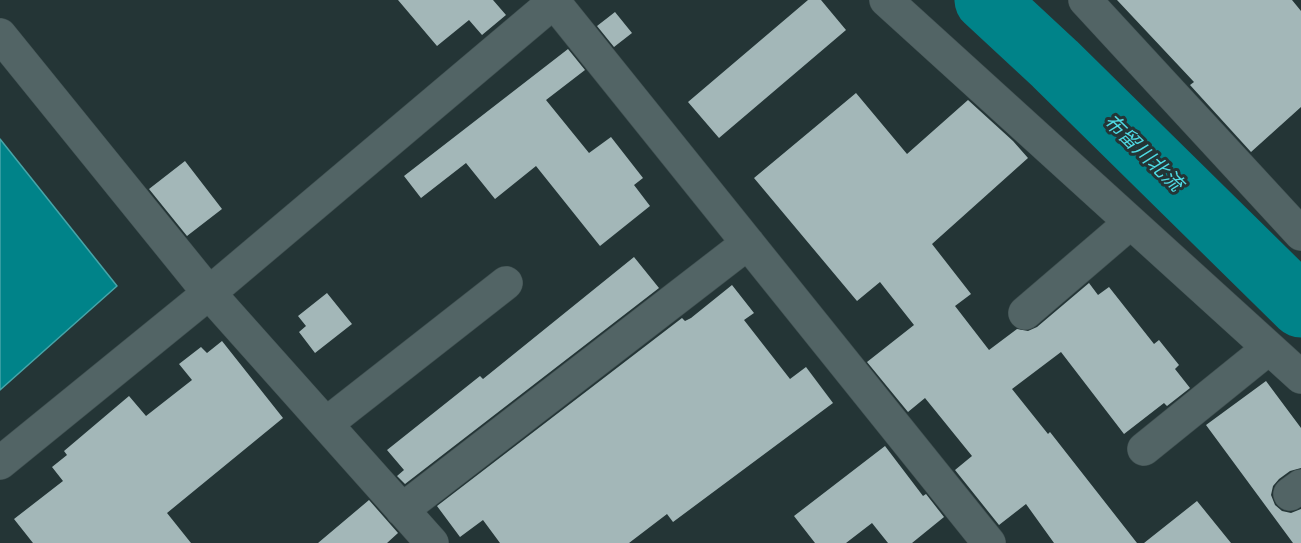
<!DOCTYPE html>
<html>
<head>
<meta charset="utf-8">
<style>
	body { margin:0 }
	canvas { display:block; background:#243536 }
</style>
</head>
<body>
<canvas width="1301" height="543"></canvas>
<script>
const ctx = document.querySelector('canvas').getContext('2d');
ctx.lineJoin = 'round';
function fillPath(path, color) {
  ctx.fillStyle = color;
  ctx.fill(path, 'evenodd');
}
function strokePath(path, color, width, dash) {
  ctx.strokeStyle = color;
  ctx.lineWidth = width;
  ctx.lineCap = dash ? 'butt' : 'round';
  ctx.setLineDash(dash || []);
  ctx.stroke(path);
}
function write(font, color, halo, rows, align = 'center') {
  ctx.font = font + ' Mulish,"Noto Sans JP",sans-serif';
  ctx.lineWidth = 6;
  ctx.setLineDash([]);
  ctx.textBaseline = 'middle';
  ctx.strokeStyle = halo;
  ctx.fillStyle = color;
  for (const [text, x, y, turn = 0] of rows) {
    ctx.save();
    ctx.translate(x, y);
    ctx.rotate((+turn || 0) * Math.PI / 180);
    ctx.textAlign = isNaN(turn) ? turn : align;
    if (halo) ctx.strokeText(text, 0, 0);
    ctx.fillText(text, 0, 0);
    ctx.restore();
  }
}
const water = new Path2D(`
	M 0,139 L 117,286 L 0,390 Z`);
fillPath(water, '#008389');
strokePath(water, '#46a5a9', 1.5);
strokePath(new Path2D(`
	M 986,0 L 1055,64 L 1301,306`), '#008389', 63);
fillPath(new Path2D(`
	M 398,0 L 493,0 L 506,15 L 482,35 L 469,20 L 437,46 Z
	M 808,0 L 821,0 L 846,30 L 719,138 L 688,102 Z
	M 1117,0 L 1292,0 L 1301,11 L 1301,107 L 1251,152 L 1190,85 L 1194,82 Z
	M 615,12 L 632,33 L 614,47 L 597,26 Z
	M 568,49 L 585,70 L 546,100 L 589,153 L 611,137 L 643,178 L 634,185 L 650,206 L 600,246 L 536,166 L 495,199 L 466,163 L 421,198 L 404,176 Z
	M 856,93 L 907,154 L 968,100 L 1013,141 L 1028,158 L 932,244 L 971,294 L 955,306 L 989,350 L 1017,329 L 1028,331 L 1037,327 L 1089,283 L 1098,295 L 1109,287 L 1154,344 L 1159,340 L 1179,365 L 1175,369 L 1190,388 L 1167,406 L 1164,403 L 1124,434 L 1061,352 L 1012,389 L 1048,434 L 1050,432 L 1137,543 L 1054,543 L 1026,504 L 999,525 L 955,470 L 972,456 L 925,398 L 908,412 L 867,362 L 914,325 L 880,282 L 857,301 L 754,178 Z
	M 185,161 L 222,209 L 187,236 L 149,189 Z
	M 634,257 L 659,288 L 405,484 L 397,476 L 404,470 L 387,450 L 480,376 L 483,379 Z
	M 732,285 L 754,313 L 744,320 L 790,379 L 806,367 L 833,403 L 673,522 L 667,514 L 629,543 L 500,543 L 483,520 L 460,537 L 437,506 L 682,318 L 685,321 L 691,318 Z
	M 327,293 L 352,324 L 315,353 L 299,332 L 306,326 L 298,316 Z
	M 222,341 L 283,418 L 167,513 L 191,543 L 33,543 L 14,519 L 63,481 L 52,467 L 67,455 L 64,451 L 129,396 L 146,416 L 192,380 L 179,364 L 201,347 L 207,353 Z
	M 1266,381 L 1301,428 L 1301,468 L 1290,471 L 1279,479 L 1273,486 L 1271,495 L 1275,505 L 1282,511 L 1291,513 L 1301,509 L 1301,543 L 1293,543 L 1206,425 Z
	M 885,446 L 923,496 L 926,494 L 944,517 L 912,543 L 888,543 L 872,523 L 846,543 L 815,543 L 794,516 Z
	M 369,500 L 398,533 L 387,543 L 318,543 Z
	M 1197,501 L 1231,543 L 1144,543 Z`), '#a3b7b8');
const street = new Path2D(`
	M 886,0 L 1301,377
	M 1085,0 L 1301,234
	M 554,2 L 989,543
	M 0,35 L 209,293 L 432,543
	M 1025,313 L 1130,223
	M 326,424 L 506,283
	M 1144,449 L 1269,348
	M 0,463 L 209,293 L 556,0
	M 1290,494 L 1301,486
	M 402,510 L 748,243`);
strokePath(street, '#415152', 34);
strokePath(street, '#526465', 33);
write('italic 20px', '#4fdbe4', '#243536', [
	["布留川北流",1143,153,44]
]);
</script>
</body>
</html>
